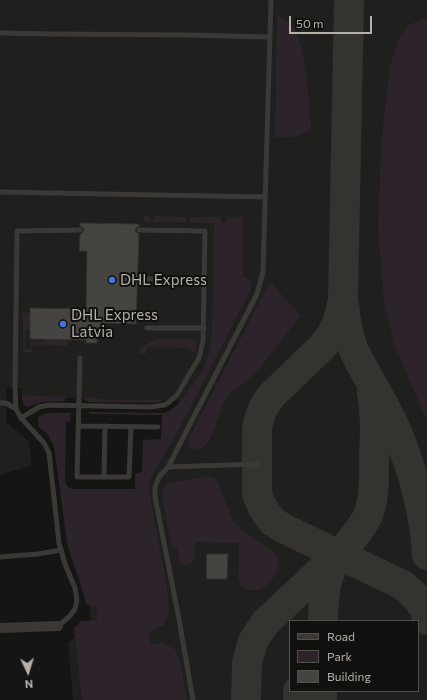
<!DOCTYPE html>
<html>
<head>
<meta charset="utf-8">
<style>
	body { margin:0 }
	#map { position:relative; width:427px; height:700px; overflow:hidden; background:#151514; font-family:Commissioner,sans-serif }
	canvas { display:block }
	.legend { position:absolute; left:289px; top:620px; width:130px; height:72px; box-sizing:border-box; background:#10100f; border:1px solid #52504c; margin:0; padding:5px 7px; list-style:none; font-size:12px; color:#b4b0a7 }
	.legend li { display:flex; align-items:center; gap:8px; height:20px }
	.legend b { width:20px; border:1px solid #52504c }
	.north { position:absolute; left:8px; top:652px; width:40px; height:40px; -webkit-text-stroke:3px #10100f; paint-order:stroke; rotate:176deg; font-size:11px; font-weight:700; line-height:16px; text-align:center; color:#b4b0a7 }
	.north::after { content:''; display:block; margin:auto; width:14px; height:18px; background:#b4b0a7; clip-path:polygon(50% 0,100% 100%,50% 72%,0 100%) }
	.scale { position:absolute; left:289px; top:16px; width:83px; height:18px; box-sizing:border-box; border:2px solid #b4b0a7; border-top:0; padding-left:5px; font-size:12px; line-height:14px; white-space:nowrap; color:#b4b0a7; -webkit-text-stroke:3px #10100f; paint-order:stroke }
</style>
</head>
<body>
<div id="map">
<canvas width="427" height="700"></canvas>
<ul class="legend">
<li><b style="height:5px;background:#3a3935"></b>Road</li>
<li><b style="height:11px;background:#2c242a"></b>Park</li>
<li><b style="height:11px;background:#454441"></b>Building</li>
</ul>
<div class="north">N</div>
<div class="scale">50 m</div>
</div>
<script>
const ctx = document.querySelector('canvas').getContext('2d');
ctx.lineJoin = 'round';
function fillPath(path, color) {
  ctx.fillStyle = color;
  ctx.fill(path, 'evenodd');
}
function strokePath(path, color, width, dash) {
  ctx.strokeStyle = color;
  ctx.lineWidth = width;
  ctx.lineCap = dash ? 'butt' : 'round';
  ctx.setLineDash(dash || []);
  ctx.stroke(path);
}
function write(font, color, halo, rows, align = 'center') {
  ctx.font = font + ' Commissioner,sans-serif';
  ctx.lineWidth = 4;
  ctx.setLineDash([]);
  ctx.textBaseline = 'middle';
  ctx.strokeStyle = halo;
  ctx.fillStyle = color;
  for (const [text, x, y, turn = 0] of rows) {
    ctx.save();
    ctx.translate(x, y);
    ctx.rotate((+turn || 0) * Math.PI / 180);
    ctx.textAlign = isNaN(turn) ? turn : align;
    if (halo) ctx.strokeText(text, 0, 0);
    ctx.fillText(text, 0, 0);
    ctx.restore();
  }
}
fillPath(new Path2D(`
	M 0,0 L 427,0 L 427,700 L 73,700 L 68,643 L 91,623 L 88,591 L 183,401 L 22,397 L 22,388 L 7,387 L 6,422 L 29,441 L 32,465 L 0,475 ZM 290,621 L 418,621 L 418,691 L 290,691 Z`), '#1f1f1d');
fillPath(new Path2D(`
	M 277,14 L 287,22 L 297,33 L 303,55 L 308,89 L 311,130 L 294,137 L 275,137 Z
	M 427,18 L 427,421 L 395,346 L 384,302 L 378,226 L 381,147 L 389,70 L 398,40 L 408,25 Z
	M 144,216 L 150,216 L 150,221 L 155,221 L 155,216 L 185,217 L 186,222 L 190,222 L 190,217 L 221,217 L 221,223 L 226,223 L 226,217 L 243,217 L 243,276 L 250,279 L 252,284 L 251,289 C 227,336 203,384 178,431 C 169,449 156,465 148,485 L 168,593 L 169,613 L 164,625 L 149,633 L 151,644 L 162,643 L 175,649 L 181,666 L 187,700 L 82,700 L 74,629 L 81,621 L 97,620 L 96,606 L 89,606 L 86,604 C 82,583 72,563 67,542 L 54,447 L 48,435 L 38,426 L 39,424 L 38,421 L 38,417 C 47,411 60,413 70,413 L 71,421 L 66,422 L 65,483 L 69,488 L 73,489 L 135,489 L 135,474 L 142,472 L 143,440 L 161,439 L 162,415 L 89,414 L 89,412 L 163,413 L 169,411 L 177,405 L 202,372 L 208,357 L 212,337 L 214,223 L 145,222 Z
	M 270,282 L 300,315 L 294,324 L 260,368 L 245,382 L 228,395 L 222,407 L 211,437 L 206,445 L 199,450 L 191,449 C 187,445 188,441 190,436 Z
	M 23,313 L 31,314 L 30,330 L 26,330 L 25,349 L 33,349 L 33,352 L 23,352 Z
	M 165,338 L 194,339 C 200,343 197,348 194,353 L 187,348 L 147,347 L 146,354 L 138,354 C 140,344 156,339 165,338 Z
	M 44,339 L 68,339 L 68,346 L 31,345 L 31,342 L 44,342 Z
	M 22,395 L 65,397 L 65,401 L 41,402 L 27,407 L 23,404 Z
	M 84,397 L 95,397 L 96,399 L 163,400 L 159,402 L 151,403 L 89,402 L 85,400 Z
	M 208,476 L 216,479 L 233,521 L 246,533 L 270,549 L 276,554 L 279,563 L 275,575 L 269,584 L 259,590 L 249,590 L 241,586 L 238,579 L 239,543 L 195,542 C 194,557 199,566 180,565 L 177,548 L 172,548 L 162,497 C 162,490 164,487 169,483 Z`), '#2c242a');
strokePath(new Path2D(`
	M 349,0 L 343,298 C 345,315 347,332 353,348 C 366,377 385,403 397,432 C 413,471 425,513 427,555
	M 343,300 L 338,321 L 331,335 L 322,347 L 271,396 C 262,408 259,416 257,431 L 257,494 L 263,508 L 272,521 L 283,528 L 314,543 L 403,585 L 416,597 L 425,610 L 427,620
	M 323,621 C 324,598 324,578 337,558
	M 246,700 L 247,663 L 253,641 L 265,623 L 347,546 C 354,536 363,527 368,515 C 375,497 374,477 374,458 C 375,436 376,414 372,393
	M 298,700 L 298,691
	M 322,700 L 322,691`), '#343330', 30);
const building = new Path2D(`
	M 80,223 L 139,224 L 139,226 L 137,227 L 135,230 L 136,232 L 139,234 L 136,324 L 101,323 L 101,333 L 98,333 L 97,343 L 86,343 L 86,340 L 30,339 L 30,308 L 86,309 L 87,251 L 79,251 L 80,234 L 82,233 L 84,230 L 83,228 L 80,226 Z
	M 207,554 L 228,554 L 227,579 L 207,579 Z`);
fillPath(building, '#454441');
strokePath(building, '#31312e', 1);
strokePath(new Path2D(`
	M 0,33 L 52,34 L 187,35 L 270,37
	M 0,192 L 265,197
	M 80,230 L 17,231 L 15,387 L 16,409 L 21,418 L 39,407 L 49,405 L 150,407 L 164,405 L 168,403 L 177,395 L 199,358 L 203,341 L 205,231 L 139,230
	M 149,279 L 205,279
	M 147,328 L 204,328
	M 80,358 L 77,477 L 129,477 L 131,427
	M 0,403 L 6,403 L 16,409
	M 21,418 L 44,443 L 49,453 L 59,543 L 65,564 L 75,588 L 77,600 L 75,609 L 69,617 L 58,626
	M 78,426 L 158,427
	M 168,467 L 257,294 L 263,272 L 271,0
	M 104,477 L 105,426
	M 0,557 L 38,554 L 61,550
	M 193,700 L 179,619 L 155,497 L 155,487 L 159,477 L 168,467 L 258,464`), '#3a3935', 5);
strokePath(new Path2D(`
	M 0,628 L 58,626`), '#3a3935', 10);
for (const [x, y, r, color] of [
	[112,280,4,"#4572dc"],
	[63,324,4,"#4572dc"]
]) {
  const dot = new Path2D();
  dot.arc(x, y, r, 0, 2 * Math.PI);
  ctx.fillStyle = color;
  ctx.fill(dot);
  strokePath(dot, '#10100f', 1.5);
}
write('15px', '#b4b0a7', '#10100f', [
	["DHL Express",120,280],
	["DHL Express",71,315],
	["Latvia",71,332]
], 'left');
</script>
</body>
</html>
